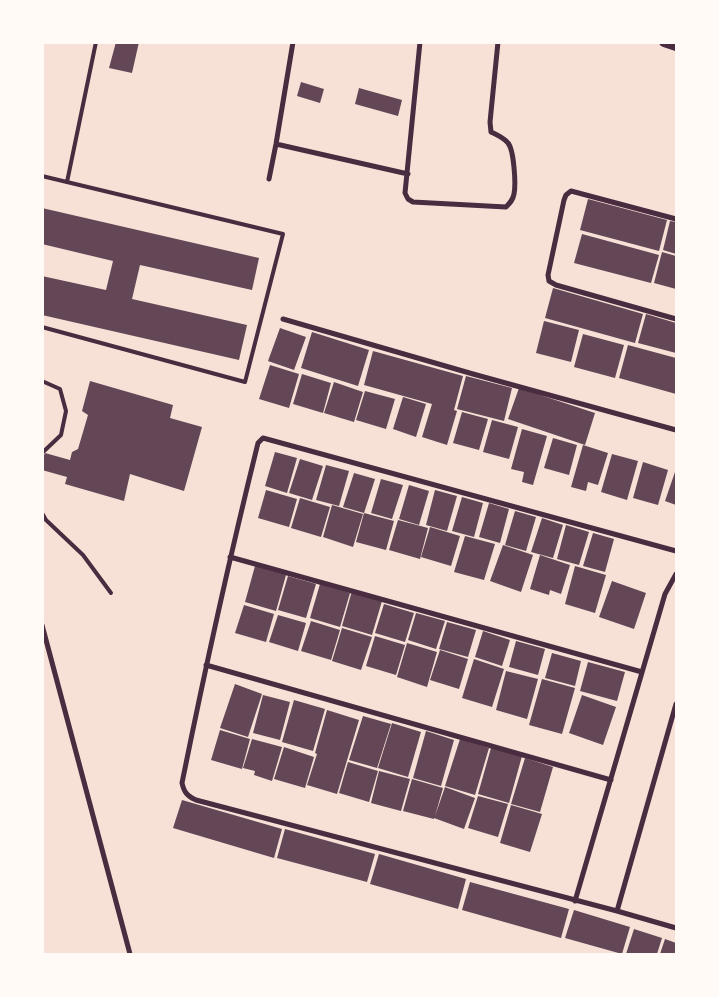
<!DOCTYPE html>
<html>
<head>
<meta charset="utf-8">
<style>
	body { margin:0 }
	#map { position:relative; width:719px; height:997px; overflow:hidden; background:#f7e1d7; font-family:Rubik,sans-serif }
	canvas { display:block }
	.frame { position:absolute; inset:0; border:44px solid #fffaf5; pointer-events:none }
</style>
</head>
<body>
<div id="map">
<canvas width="719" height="997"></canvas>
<div class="frame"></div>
</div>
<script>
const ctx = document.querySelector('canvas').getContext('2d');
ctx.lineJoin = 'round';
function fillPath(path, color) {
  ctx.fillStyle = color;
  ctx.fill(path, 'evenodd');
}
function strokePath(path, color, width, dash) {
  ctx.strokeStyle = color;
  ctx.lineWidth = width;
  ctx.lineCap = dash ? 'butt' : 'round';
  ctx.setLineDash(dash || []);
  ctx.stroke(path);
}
fillPath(new Path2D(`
	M 116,42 L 139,42 L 132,73 L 109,68 Z
	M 301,82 L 324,89 L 320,103 L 297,96 Z
	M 359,88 L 402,100 L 398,116 L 355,104 Z
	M 588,199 L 667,220 L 659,251 L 580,230 Z
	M 42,208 L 259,258 L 252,290 L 140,265 L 132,299 L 247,325 L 239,360 L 42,315 L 42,276 L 106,290 L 113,261 L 42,244 Z
	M 670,221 L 676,222 L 676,254 L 663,250 Z
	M 582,234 L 659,255 L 651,283 L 574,263 Z
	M 662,252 L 676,256 L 676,289 L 654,283 Z
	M 553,288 L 643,314 L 635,343 L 545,318 Z
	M 646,314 L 676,323 L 676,353 L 638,343 Z
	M 544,321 L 579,330 L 571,362 L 536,353 Z
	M 280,328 L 306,337 L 294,370 L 268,361 Z
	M 312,332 L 369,350 L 358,386 L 301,368 Z
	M 583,334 L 624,345 L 615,378 L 574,367 Z
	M 628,345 L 676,358 L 676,394 L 619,378 Z
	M 373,351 L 463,376 L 454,410 L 457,411 L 447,445 L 422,437 L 432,404 L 364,385 Z
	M 270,365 L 299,374 L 289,408 L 259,399 Z
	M 302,374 L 331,383 L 323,413 L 293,404 Z
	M 466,376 L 512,388 L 504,421 L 457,409 Z
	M 90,381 L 173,405 L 170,418 L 202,427 L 184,491 L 130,474 L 124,501 L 65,484 L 67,477 L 42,470 L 42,460 L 45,453 L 70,460 L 72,452 L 78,449 L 88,415 L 82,411 Z
	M 334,382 L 363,392 L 354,422 L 324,413 Z
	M 519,388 L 595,413 L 585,445 L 508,419 Z
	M 365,391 L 395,399 L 386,429 L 356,420 Z
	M 403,397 L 426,404 L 416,437 L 393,429 Z
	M 462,412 L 488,419 L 479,450 L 453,443 Z
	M 492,420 L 518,427 L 509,459 L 483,452 Z
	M 522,429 L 547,436 L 533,485 L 522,482 L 524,472 L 511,469 Z
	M 553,438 L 577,445 L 569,475 L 544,468 Z
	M 583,445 L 608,453 L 598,485 L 588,482 L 586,491 L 571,487 Z
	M 275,452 L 297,458 L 287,493 L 265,486 Z
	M 612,454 L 638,461 L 627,500 L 601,492 Z
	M 300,459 L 323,466 L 312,500 L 289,493 Z
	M 643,462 L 668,470 L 658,505 L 633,498 Z
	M 326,465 L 349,471 L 339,506 L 316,500 Z
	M 676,469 L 676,505 L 665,501 Z
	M 354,473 L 375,479 L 364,513 L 343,507 Z
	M 381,479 L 403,485 L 392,519 L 371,513 Z
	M 409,485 L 429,491 L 419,525 L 399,519 Z
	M 266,490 L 297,499 L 289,527 L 258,518 Z
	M 435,490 L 457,496 L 447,531 L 426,525 Z
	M 462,497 L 483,503 L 474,537 L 452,531 Z
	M 300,498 L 330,507 L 321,537 L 291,528 Z
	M 489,503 L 509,509 L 500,543 L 479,537 Z
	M 332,505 L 363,514 L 353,547 L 323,537 Z
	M 515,511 L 536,517 L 526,551 L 505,545 Z
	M 364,513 L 394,521 L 386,550 L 356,542 Z
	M 542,518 L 563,525 L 553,558 L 531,552 Z
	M 398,520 L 428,528 L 420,559 L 389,550 Z
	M 566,525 L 589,532 L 579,565 L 557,559 Z
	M 430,527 L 460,536 L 451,566 L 421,557 Z
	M 593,533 L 614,539 L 605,572 L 583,566 Z
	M 465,536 L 495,544 L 484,580 L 454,572 Z
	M 503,545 L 533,555 L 521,592 L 490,581 Z
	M 540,555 L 570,565 L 561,594 L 550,590 L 549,595 L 530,589 Z
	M 255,566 L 286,575 L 276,611 L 245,602 Z
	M 575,566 L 606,575 L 595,613 L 565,604 Z
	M 288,576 L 316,584 L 306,618 L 278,610 Z
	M 612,581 L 646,593 L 634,629 L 599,617 Z
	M 320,584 L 350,593 L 340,627 L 310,618 Z
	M 352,591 L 382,601 L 372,635 L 342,626 Z
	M 384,604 L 414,613 L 405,642 L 375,633 Z
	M 244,605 L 274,614 L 266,642 L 235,633 Z
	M 416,613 L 445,621 L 436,649 L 408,640 Z
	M 278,615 L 306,623 L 298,651 L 269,642 Z
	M 311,621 L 340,630 L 331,660 L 301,651 Z
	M 447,622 L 476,630 L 468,657 L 439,649 Z
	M 342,628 L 372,637 L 361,670 L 332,661 Z
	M 483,631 L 510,640 L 502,666 L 475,657 Z
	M 375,636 L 405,645 L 396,675 L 366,666 Z
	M 516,641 L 545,649 L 538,675 L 509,667 Z
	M 407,643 L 437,652 L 427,687 L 397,677 Z
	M 440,650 L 468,659 L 459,689 L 430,680 Z
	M 552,653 L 581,661 L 575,686 L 545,678 Z
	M 474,659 L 504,669 L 492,707 L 462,698 Z
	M 588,662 L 625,672 L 617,701 L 580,691 Z
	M 506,671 L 538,679 L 527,719 L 496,710 Z
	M 542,679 L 575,688 L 562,734 L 529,725 Z
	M 235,684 L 262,694 L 248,737 L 220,728 Z
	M 263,695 L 290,702 L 280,740 L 253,733 Z
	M 582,695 L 616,707 L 603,745 L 569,733 Z
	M 294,700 L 325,709 L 313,751 L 282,742 Z
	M 327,710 L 359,720 L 337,794 L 307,785 L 317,754 L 315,753 Z
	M 363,716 L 391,724 L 377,768 L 349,760 Z
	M 392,723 L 421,732 L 408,777 L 378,768 Z
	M 220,730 L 250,739 L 242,769 L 211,760 Z
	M 426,731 L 454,740 L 441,786 L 413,778 Z
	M 252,739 L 282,747 L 272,781 L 254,775 L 255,771 L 243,768 Z
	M 460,739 L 489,748 L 475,795 L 445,786 Z
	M 284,747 L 314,757 L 305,788 L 274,779 Z
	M 491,748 L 522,756 L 509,803 L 478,794 Z
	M 525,758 L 553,767 L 540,812 L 511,804 Z
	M 348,762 L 378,771 L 369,802 L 339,793 Z
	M 379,771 L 410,779 L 401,811 L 371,803 Z
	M 412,779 L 443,788 L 435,816 L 445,787 L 475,798 L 464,829 L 434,818 L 434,819 L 403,811 Z
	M 478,796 L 508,804 L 498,837 L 468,828 Z
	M 182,800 L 282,829 L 274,858 L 173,828 Z
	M 511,805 L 542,814 L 530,852 L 500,843 Z
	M 285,829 L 375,854 L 367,882 L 277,858 Z
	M 379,854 L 466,879 L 458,909 L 370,884 Z
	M 470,882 L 569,909 L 561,938 L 462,910 Z
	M 574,910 L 630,927 L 622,954 L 565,938 Z
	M 634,929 L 662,938 L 657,954 L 626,954 Z
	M 665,939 L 676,943 L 676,954 L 660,954 Z`), '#644757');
strokePath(new Path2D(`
	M 42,176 L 283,234 L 245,382 L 42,327
	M 67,182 L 96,42
	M 42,381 L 60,389 L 66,411 L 61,435 L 42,453
	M 42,513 L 46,520 L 83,555 L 111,593`), '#4a2c40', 4);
strokePath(new Path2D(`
	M 420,42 L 405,193 L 408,199 L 413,202 L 506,207 C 510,203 513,200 514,194 C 516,184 514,150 508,143 C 504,138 497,135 491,132 L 490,122 L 498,42
	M 276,144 L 408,174
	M 269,179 L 276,144 L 293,42
	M 676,219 L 571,191 L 566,195 L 564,200 L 548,275 L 549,281 L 556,285 L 676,319
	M 283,319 L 473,374 L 676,430
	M 676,551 L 263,438 L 258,443 C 230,556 205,669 182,783 C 184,792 187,796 196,800 L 617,911 L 676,928
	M 230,557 L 642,672
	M 42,625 L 130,954
	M 206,665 L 611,780
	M 575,901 L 665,594 L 676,574
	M 617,911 L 676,704`), '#4a2c40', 5);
strokePath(new Path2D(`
	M 664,42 L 676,46`), '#4a2c40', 10);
</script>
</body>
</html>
